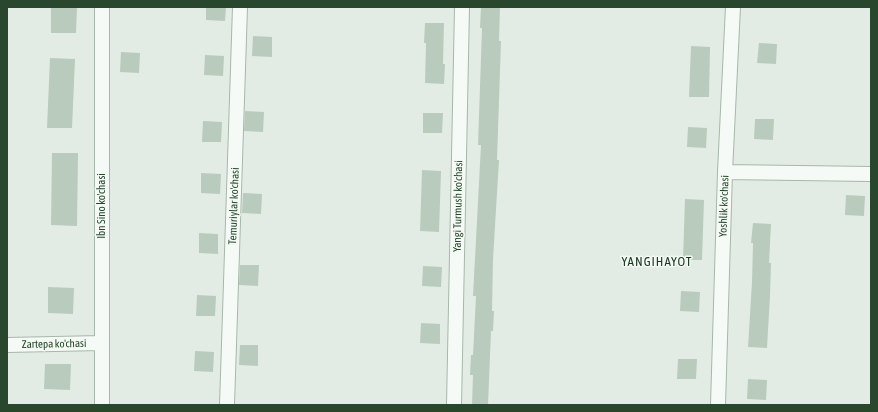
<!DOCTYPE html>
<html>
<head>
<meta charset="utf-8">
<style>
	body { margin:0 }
	#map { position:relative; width:878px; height:412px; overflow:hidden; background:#e3ece4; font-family:"Asap Condensed",sans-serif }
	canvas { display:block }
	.frame { position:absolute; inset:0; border:8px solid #28472d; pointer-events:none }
</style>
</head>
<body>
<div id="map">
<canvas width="878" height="412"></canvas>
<div class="frame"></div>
</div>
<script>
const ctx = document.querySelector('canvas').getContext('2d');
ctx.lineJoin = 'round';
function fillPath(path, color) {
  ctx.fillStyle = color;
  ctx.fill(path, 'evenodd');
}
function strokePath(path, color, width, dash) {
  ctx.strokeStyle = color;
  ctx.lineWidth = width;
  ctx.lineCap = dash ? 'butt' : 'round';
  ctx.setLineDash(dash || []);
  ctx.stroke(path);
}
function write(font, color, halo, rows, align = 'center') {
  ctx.font = font + ' "Asap Condensed",sans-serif';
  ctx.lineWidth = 3;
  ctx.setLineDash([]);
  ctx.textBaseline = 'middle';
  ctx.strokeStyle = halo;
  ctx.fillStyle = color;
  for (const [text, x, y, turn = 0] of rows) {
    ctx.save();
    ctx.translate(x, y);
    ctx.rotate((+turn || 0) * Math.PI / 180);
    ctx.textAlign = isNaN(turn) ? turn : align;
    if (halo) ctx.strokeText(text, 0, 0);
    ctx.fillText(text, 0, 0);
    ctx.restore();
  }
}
fillPath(new Path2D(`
	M 51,7 L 77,8 L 76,33 L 51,33 Z
	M 206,7 L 226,7 L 225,21 L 206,20 Z
	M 481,7 L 500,8 L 499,41 L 501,41 L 497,160 L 499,160 L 493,259 L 492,311 L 494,311 L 493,331 L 491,331 L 488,405 L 472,405 L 473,375 L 470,375 L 471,355 L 473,355 L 476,296 L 473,296 L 481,145 L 478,145 L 482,28 L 480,28 Z
	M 425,23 L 444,23 L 443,64 L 445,64 L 444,84 L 425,83 L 426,43 L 424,43 Z
	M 253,36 L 272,37 L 272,57 L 252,56 Z
	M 759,43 L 777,44 L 776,64 L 757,63 Z
	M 691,46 L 710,47 L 709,97 L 689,97 Z
	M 121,52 L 140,53 L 139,73 L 120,72 Z
	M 205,55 L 224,56 L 223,76 L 204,75 Z
	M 50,58 L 75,59 L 72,128 L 47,128 Z
	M 245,111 L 264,112 L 263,132 L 244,131 Z
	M 423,113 L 443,113 L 442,133 L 423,133 Z
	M 755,119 L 774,119 L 773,140 L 754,139 Z
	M 203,121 L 222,122 L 221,142 L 202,142 Z
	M 688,127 L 707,128 L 706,148 L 687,147 Z
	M 52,153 L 78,153 L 77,226 L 51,225 Z
	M 422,170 L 441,171 L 439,232 L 420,231 Z
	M 201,173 L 221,174 L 220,194 L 201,193 Z
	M 243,193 L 262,194 L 261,214 L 242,213 Z
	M 846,195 L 865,196 L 864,216 L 845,215 Z
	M 685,199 L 704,200 L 702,260 L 683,260 Z
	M 753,223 L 771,224 L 769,263 L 771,263 L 770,296 L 767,348 L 748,347 L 752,282 L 753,243 L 751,243 Z
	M 199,233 L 218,234 L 218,254 L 199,253 Z
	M 240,265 L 259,265 L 258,286 L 239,285 Z
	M 423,266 L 442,267 L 441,287 L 422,286 Z
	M 48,287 L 74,288 L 73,314 L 48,313 Z
	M 681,291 L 700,292 L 699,312 L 680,311 Z
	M 197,295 L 216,296 L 215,316 L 196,316 Z
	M 421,323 L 440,324 L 440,344 L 420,343 Z
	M 240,345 L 258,345 L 258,366 L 239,365 Z
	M 195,351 L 214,352 L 213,372 L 194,371 Z
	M 678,359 L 697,359 L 696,379 L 677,379 Z
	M 45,364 L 71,364 L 70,390 L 44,389 Z
	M 748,379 L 767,380 L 766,400 L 747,399 Z`), '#b9cbbc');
const street = new Path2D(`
	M 725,172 L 871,174
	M 7,345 L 101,343
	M 102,405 L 102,7
	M 227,405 L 240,7
	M 454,405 L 462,7
	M 718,405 L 725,172 L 733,7`);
strokePath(street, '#a7b7a9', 16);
strokePath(street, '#f6faf7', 14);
write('11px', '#28472d', '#f3f9f3', [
	["Ibn Sino ko'chasi",102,206,-90],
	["Temuriylar ko'chasi",234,206,-88],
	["Yangi Turmush ko'chasi",458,206,-89],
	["Yoshlik ko'chasi",724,206,-88],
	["Zartepa ko'chasi",54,344,-1]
]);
ctx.letterSpacing = '1px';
write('13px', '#1a3820', '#f3f9f3', [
	["YANGIHAYOT",657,262]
]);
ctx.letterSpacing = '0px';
</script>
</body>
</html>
